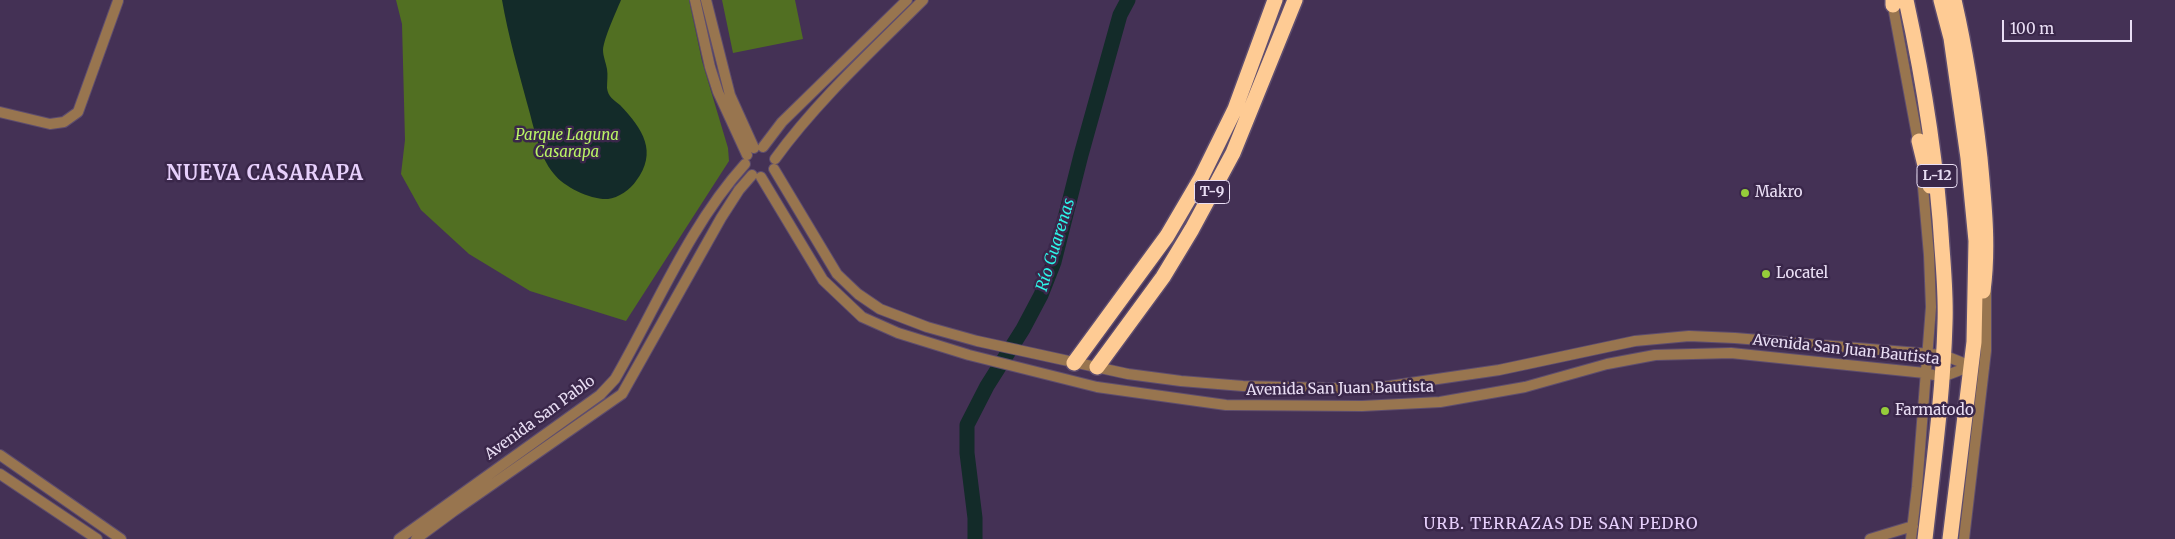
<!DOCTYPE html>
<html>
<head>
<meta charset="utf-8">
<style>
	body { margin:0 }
	#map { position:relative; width:2175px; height:539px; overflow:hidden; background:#443155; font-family:Merriweather,serif }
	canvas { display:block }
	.scale { position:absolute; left:2002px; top:20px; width:130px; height:22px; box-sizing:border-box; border:2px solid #e9def4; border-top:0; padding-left:6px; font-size:15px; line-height:18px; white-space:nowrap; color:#e9def4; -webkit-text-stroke:4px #3a274a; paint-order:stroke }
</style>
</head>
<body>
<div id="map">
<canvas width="2175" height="539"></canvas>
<div class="scale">100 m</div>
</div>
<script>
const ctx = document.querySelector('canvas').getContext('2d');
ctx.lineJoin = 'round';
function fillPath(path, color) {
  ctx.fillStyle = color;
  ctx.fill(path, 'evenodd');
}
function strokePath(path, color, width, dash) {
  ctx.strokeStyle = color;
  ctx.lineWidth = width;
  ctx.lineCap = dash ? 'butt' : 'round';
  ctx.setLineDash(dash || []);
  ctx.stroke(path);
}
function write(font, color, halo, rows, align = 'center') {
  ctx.font = font + ' Merriweather,serif';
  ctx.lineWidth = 5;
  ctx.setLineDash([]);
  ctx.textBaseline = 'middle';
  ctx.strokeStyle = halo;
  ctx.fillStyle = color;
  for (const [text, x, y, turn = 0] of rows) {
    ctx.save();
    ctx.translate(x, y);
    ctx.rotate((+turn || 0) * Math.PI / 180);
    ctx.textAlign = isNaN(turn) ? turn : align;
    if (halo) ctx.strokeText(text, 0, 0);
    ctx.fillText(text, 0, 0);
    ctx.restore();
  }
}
fillPath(new Path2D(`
	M 396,0 L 689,0 L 702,61 L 728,148 L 729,161 L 626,321 L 530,291 L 469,254 L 421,210 L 401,174 L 405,140 L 402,24 Z
	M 722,0 L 795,0 L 803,39 L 733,53 Z`), '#516f22');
fillPath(new Path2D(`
	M 502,0 L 621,0 C 616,12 604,38 603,50 C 603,56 606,63 607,69 C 608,75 607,81 607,88 C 608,97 614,100 620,105 C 643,129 658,152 636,181 C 631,189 618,198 608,199 C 591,200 564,187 554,174 C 538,155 534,126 527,103 C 518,69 508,35 502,0 Z`), '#132b29');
strokePath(new Path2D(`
	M 975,539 L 975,518 L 967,453 L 967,425 L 987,386 L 1023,329 L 1041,295 L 1054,262 L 1081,155 L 1120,15 L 1128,0`), '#132b29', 15);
const minor = new Path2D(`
	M 695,0 L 710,67 L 718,92 L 747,155
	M 706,0 L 730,95 L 754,148
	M 1892,1 L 1919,146
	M 0,112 L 50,124 L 64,122 L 78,112 L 118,1
	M 763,147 L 782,122 L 907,0
	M 775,159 C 817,101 872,51 923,0
	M 774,169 L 837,274 L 858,294 L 880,309 L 927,327 L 977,341 L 1128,374 L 1181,381 L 1243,386 L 1369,389 L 1499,370 L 1635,341 L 1689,336 L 1735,338 L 1943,355 L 1971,366
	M 761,177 L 823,280 L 862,317 L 898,333 L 969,355 L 1097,387 L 1226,405 L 1362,406 L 1440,402 L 1525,387 L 1607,364 L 1655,355 L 1731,353 L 1925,373 L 1942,377 L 1971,366
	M 0,455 L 121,539
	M 0,474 L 97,539
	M 399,539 L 600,395 L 615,379 C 656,308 689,226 745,164
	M 416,539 L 454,511 L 622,394 L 721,218 L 739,190 L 752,175
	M 1870,539 L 1913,526
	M 1911,539 L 1917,487 L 1931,307 L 1929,255 L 1922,176
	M 1964,539 L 1986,351 L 1986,286`);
const highway = new Path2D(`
	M 1893,0 L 1893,5
	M 1906,0 C 1924,82 1937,163 1942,248 C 1944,273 1946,298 1945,323 C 1943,396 1933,467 1925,539
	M 1941,0 L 1951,38 L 1968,158 L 1976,241 L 1974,342 L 1950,539
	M 1954,0 C 1966,52 1974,105 1980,158 C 1984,202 1989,246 1983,291
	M 1919,141 L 1930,186
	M 1074,363 L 1167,236 L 1201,178 L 1235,109 L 1275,0
	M 1097,367 L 1163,277 L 1192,229 L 1233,153 L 1295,0`);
strokePath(minor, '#5e4d6e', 12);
strokePath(highway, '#5e4d6e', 18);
strokePath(minor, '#98754f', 10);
strokePath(highway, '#fecb94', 15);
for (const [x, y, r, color] of [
	[1745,193,5,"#95cc3a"],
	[1766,274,5,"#95cc3a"],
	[1885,411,5,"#95cc3a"]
]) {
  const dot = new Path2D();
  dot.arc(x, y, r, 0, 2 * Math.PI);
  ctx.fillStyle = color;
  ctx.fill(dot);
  strokePath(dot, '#3a274a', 2);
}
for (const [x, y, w] of [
	[1937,176,40],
	[1212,192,35]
]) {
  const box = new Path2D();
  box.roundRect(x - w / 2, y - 11.5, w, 23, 4);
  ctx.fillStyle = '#3a274a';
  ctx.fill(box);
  strokePath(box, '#e9def4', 1);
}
write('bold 14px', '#e9def4', null, [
	["L-12",1937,176],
	["T-9",1212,192]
]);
write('italic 15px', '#baf465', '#3a274a', [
	["Parque Laguna",567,136],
	["Casarapa",567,153]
]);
write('15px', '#e9def4', '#3a274a', [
	["Makro",1755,193],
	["Locatel",1776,274],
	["Farmatodo",1895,411]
], 'left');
write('15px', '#e9def4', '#3a274a', [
	["Avenida San Juan Bautista",1846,350,6],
	["Avenida San Juan Bautista",1340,389,-1],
	["Avenida San Pablo",540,418,-36]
]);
write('italic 16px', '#2df4e8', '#3a274a', [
	["Río Guarenas",1056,245,-73]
]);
ctx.letterSpacing = '1px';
write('16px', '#e7d0fc', '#3a274a', [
	["URB. TERRAZAS DE SAN PEDRO",1561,524]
]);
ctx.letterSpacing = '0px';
ctx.letterSpacing = '1px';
write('bold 20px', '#e7d0fc', '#3a274a', [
	["NUEVA CASARAPA",265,174]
]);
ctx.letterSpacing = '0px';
</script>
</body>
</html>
